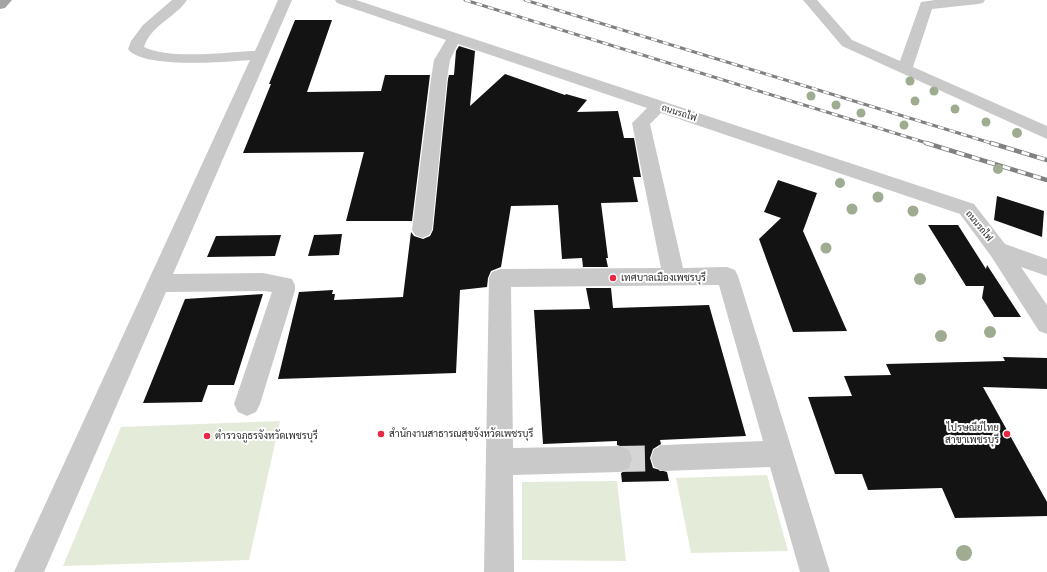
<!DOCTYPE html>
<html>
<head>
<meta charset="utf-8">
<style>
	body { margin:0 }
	canvas { display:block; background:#fff }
</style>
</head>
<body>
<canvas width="1047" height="572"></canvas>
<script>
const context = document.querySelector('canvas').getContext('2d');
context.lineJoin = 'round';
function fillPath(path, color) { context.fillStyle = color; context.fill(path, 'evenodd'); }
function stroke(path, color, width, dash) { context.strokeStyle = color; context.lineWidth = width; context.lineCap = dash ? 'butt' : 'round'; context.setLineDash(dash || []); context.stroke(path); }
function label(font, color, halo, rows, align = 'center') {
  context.font = font + ' "Public Sans",Sarabun,sans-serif'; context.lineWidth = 4; context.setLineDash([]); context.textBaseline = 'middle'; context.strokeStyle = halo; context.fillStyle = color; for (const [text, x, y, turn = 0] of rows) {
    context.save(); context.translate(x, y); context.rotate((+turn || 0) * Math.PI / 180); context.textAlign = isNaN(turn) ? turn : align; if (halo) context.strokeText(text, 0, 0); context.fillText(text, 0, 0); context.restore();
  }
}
fillPath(new Path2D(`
	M280,421L249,560L63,566L121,427Z
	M767,475L788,551L691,553L676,478Z
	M617,481L626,561L522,560V482Z`), '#e4ebd9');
fillPath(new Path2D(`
	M295,20H332L307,92L381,91L385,75H430L412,221H346L364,152L243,153L271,84H269Z
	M459,46L475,51L470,106L505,74L565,95L566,94L587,100L577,112L618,111L624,138H634L641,177H633L638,202L601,203L608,258H606L608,267H583L582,258L562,259L558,205L511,206L501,267L491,271L488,278L487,287L460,290L456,373L278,379L299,292L333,290L332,294H335L334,300L403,297L411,232L414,236L423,239L430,236L433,230L448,79L449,75H454L456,51Z
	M778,180L817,193L803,231L847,331L793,332L759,239L781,218L764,212Z
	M997,196L1044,211L1042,237L994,220Z
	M928,225H958L986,269L987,265L1021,317H994L982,298L984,286H966Z
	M342,234L339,255L308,256L314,235Z
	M281,235L275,256L207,257L216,236Z
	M586,288H611L613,308L709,305L746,436L660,440L661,444L653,449L650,458L653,468L667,472L669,481L622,482L621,473L630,468L633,459L630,449L617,445V441L543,444L534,310L590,309Z
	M263,294L234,385H208L202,402L143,403L185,299Z
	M1003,357L1047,358V389L983,387L1047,502V516L955,518L942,488L868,490L862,474H835L808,397L852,396L844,376L891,375L886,364L1005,361Z`), '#131313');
stroke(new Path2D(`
	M619,459L664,458`), '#d5d5d5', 26, [26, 14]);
fillPath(new Path2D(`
	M172,0H187C175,18 151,25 144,47C170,60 225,52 255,51L278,0H292L173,274L263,273L292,279L295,285V290L260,404L256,412L247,416L238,412L234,404L272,292L263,291L166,292L44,572H14L250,60C227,62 142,69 128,49L131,41L143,25Z
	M335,0H356L974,204L1005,244L1047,259V276L1021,267L1047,305V334L1039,331L991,256L960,214L661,113L650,124L683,268L727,267L735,270L738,276L830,572H800L770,467L664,471L654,467L651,458L654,449L664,445L763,441L719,285L511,287L513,448L619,446L629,450L632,459L629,468L619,472L513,475L514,572H484L489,278L492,272L500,269L661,268L632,123L647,108L458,44L450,60L447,79L432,230L429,235L422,238L415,235L412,230L431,79L434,60L446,40L337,3Z
	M803,0H817L852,40L900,61L921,2L935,0H985L983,3L978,4L932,9L913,67L1047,126V139L842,46Z`), '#c9c9c9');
fillPath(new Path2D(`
	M0,0H12L5,8L0,9Z`), '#a4a4a4');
const railFar1 = new Path2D(`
	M465,0L930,144
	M525,0L994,144`);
const rail = new Path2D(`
	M926,143L1047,180
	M991,143L1047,160`);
stroke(railFar1, '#818181', 3);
stroke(rail, '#818181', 4.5);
stroke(railFar1, '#fff', 2, [6]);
stroke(rail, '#fff', 3, [8]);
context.fillStyle = '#a0ac92';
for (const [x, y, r] of [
	[910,81,4.5],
	[934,91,4.5],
	[811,96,4.5],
	[915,101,4.5],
	[836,105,4.5],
	[955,109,4.5],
	[861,113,4.5],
	[986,122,4.5],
	[904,125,4.5],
	[1017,133,5],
	[998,169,5],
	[840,183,5],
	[878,197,5.5],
	[852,209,5.5],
	[913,211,5.5],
	[826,248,5.5],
	[920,279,6],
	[990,332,6],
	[941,336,6],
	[964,553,8]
]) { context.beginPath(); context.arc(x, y, r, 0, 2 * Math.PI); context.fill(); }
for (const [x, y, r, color] of [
	[613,278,4,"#e92847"],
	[381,434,4,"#e92847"],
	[1007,434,4,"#e92847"],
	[207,436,4,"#e92847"]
]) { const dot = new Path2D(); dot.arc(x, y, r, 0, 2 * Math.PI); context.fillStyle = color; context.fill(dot); stroke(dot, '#fff', 1.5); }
label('9px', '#2c2c2c', '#fff', [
	["ถนนรถไฟ",679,113,18],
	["ถนนรถไฟ",979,226,51]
]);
label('10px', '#2c2c2c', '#fff', [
	["เทศบาลเมืองเพชรบุรี",621,278],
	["ไปรษณีย์ไทย",999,428,"right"],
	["สาขาเพชรบุรี",999,440,"right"],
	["สำนักงานสาธารณสุขจังหวัดเพชรบุรี",389,434],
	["ตำรวจภูธรจังหวัดเพชรบุรี",215,436]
], 'left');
</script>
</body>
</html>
